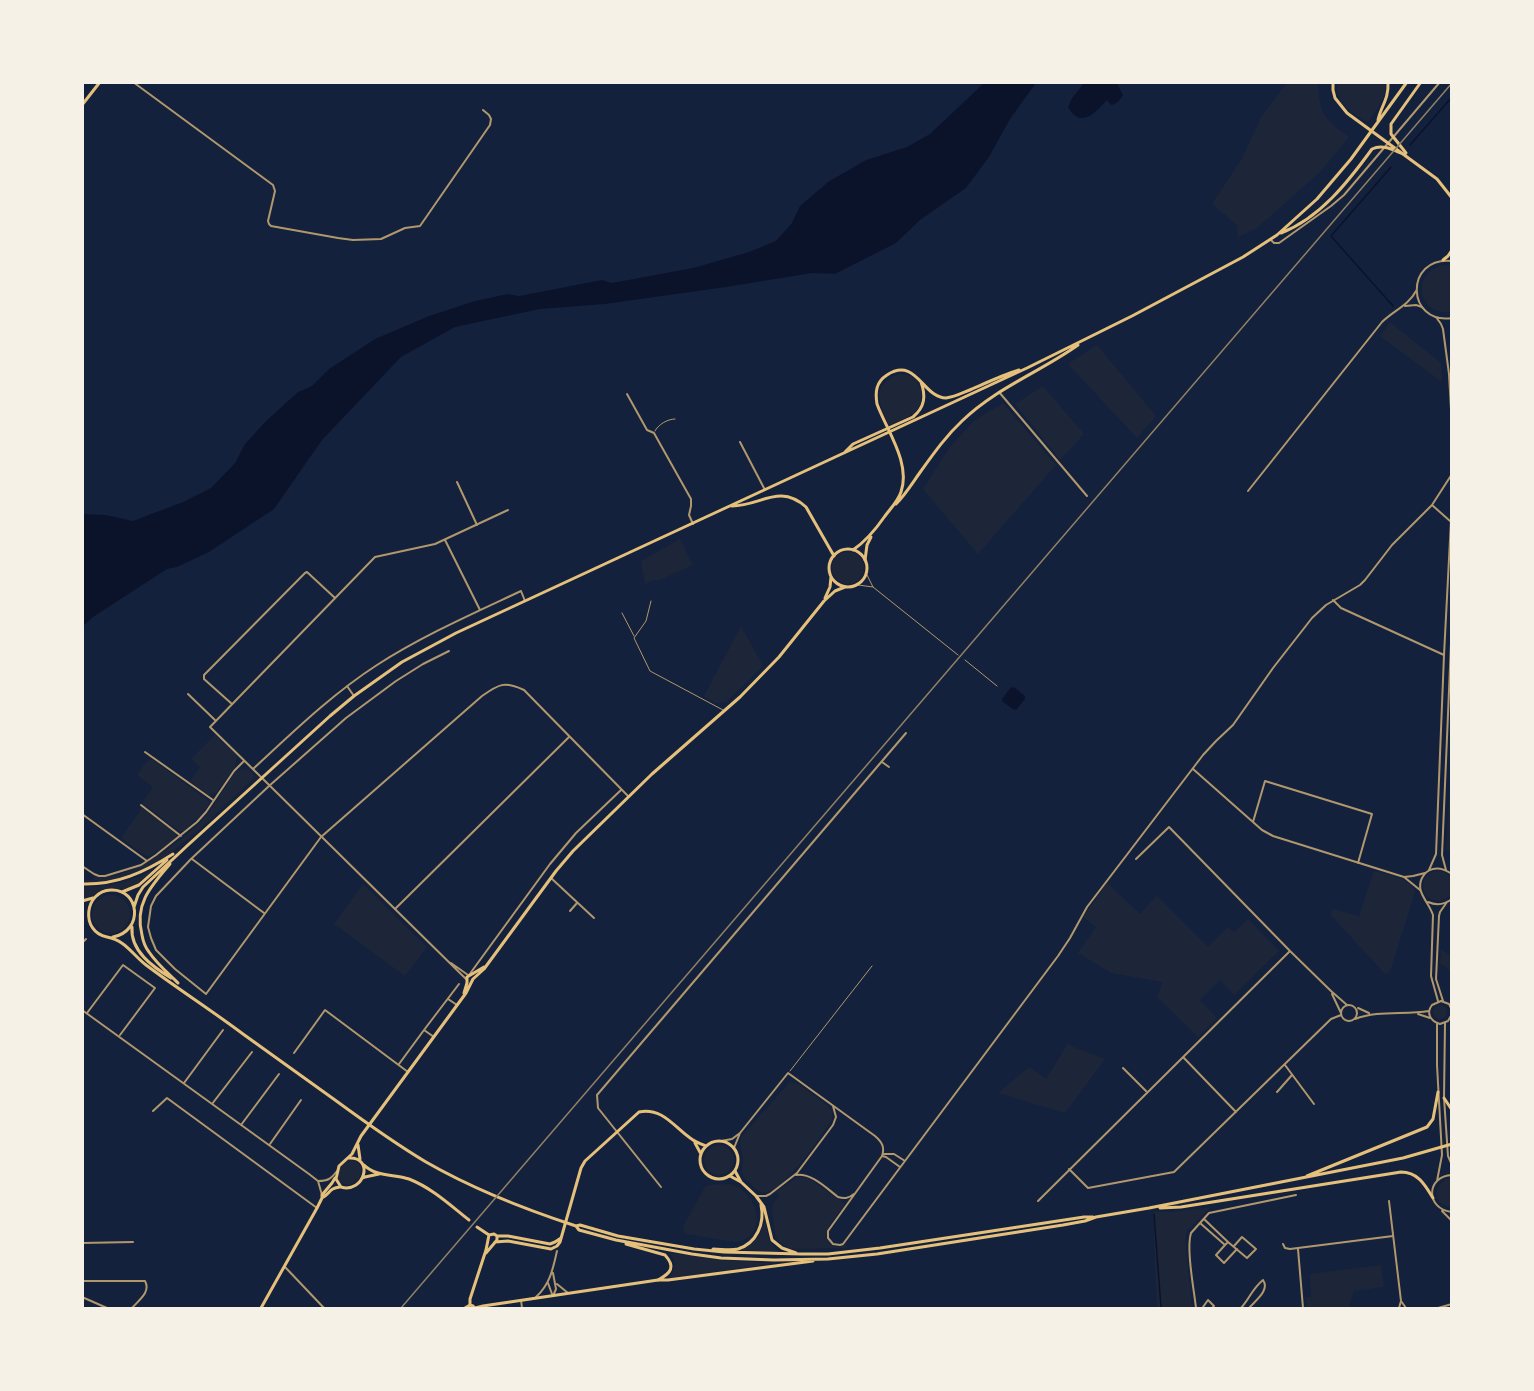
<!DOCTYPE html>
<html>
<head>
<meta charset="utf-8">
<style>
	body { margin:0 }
	#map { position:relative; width:1534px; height:1391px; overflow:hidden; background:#14213d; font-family:"Noto Serif",serif }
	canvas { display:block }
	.frame { position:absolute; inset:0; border:84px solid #f6f1e7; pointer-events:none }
</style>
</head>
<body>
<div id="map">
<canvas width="1534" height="1391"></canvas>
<div class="frame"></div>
</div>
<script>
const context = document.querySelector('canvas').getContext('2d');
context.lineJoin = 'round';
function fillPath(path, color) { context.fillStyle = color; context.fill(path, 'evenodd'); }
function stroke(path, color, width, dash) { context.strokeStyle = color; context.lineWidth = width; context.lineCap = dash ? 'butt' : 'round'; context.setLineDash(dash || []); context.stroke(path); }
fillPath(new Path2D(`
	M1337,82L1385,83C1387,99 1377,109 1368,122C1352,112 1334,104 1337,82Z
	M1287,83H1318C1320,115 1323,118 1349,137L1320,172L1257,228L1238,237L1237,225L1212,204L1243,157L1261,117Z
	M1443,265H1452L1451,312C1418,316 1410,273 1443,265Z
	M1390,322L1441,363L1442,382L1380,336Z
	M1097,345L1156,416L1137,438L1068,364Z
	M899,374C902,374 905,374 908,375C923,381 926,401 915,412C909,418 897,421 889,425C879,402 870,386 899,374Z
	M1043,386L1084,434L1060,460L1015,404Z
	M1003,403L1056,465L978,554L923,489L950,447L974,421Z
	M680,539L693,565L657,581L655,579L645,584L641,561Z
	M832 568a16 16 0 1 1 32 0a16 16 0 1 1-32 0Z
	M741,626L763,666L726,702L715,703L704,696Z
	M215,735L237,756L235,767L216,793L208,795L190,781L200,767L191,759Z
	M149,760H153L209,801V803L201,815L184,831H179L142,803L153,787L137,775L146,762Z
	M1451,768V852L1446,850Z
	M241,769L249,770L253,774L254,778L199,830L163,859L138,874L109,881L83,883L82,880H93L94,876C123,886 190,837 207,814C217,801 226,786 235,772Z
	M142,808L175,833L177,836L164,847L149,856L144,855L121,838Z
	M150,871H152C144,879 136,889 124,889C117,889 111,887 104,889C96,892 91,897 83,899L82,887C107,887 129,883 150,871Z
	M1374,871C1388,875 1409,877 1415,892L1390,972L1385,974L1330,914L1333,909L1359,916Z
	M1423 886a15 15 0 1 1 30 0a15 15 0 1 1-30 0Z
	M1107,883L1140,914L1157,896L1208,947L1228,927L1234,932L1248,919L1279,951L1234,995L1220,980L1200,1000L1217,1018L1198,1037L1157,997L1163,982L1111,973L1078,953L1096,927L1083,917Z
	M363,884L427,947L405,976L334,924Z
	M92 914a19 19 0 1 1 38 0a19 19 0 1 1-38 0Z
	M1441,949L1451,956V971L1440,963Z
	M1433 1012a7 7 0 1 1 14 0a7 7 0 1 1-14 0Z
	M1066,1042L1071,1046L1105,1059L1065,1113L998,1093L1029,1067L1046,1079L1067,1045Z
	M792,1082L800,1085L829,1107L832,1111V1120C820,1137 786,1189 766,1192C761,1193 757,1190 754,1187C750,1183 743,1178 742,1173C741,1168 743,1164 743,1159C742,1150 738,1145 742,1136L789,1083Z
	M704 1160a15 15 0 1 1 30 0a15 15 0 1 1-30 0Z
	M349,1160C373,1161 357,1196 339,1181C336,1173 341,1164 349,1160Z
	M800,1177L808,1178L845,1204C839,1213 816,1237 832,1245C837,1248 841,1247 846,1244L847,1248L795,1249C774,1245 775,1235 773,1217C771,1207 771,1204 780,1196L776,1192L796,1178Z
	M1446,1179H1451V1207C1434,1205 1431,1188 1446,1179Z
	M730,1184C757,1191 771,1236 736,1242L685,1234L683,1227L705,1187L709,1185Z
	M1211,1207L1187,1231L1185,1237L1192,1308H1157L1153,1212H1173Z
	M765,1220H766C767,1236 768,1241 779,1252L742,1250C754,1243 762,1235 765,1220Z
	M670,1253L721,1260L769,1263V1264L669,1278C677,1268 675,1262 670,1253Z
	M1381,1265L1384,1287L1354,1291L1349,1306L1353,1308H1307L1306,1297H1311L1310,1274Z`), '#1d2539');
fillPath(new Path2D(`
	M985,82L1036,83L1010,119L989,157L966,188L920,220L896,243L835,274L812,273L726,287L605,304L540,309L455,327L401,357L322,440L274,509L209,552L177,567L167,569L93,617L83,626V514L106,515L133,521L183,502L211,488L235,463L245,444L265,422L298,392L312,386L329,369L375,339L429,316L475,301L508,294L519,296L602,280L612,283L693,268L749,252L776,241L792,223L800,206L828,182L866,160L907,147L930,134Z
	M1085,82L1117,83L1123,95C1120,100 1117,104 1111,105L1107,100C1096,112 1081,130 1068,107L1072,98Z
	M1011,687L1012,688L1014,687L1025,696V699L1016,710L1015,709L1014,710L1002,701L1003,700L1002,699Z`), '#0b132b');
stroke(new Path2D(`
	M1410,145L1452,97
	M1391,167L1331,236L1393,306
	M1154,1214L1161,1308`), '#0b132b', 1.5);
stroke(new Path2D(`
	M655,431C658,425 667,419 675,419
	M866,573L873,587L958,655
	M858,585L873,587
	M651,601L646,621L634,638L650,671L723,710
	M622,613L634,636
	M965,660L997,686
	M790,1071L872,966`), '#b1986c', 1);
stroke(new Path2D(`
	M133,82L273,185L275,191L268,221L269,224L271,226L338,238L353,240L381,239L405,228L420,226L490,125L491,119L489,115L483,110
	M1270,239L1274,243H1279L1331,206L1344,195L1440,82
	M1405,306L1416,305L1422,307
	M999,392L1087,496
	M627,394L647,430L654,433L659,442L691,499V506L689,515L693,524
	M740,442L765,490
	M457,482L477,525
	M1248,491L1382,322C1393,311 1409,305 1416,291
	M1432,505L1450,521
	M445,540L480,610
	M1333,600L1341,608L1444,655
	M449,651L423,664L396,681L346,718L269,786L191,859L156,896L151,906L148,927L151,938L156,950L175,969L206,994L321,837L482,696C499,684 504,681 524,690L628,796
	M347,686L354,696
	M188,694L216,721
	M232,704L204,679V675L207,672L305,573L307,572L335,598
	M145,752L213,800
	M882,762L889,767
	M253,769C292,733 332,694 377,665C422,636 472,614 521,591L525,601
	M1193,769L1262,830L1273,836L1404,877L1420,890
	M262,778L210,727L375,557L435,544L508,510
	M141,805L181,836
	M82,814L147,861
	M1253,822L1265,781L1372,814L1358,863
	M192,859L264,913
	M1136,859L1169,827L1290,951L1331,991L1347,1005
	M82,866L94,874L99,876H105L141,865L156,855L197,822L206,812L234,771L244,761
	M1404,877L1413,876L1425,873
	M551,878L594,918
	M395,909L569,737
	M570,911L577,903
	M82,943L86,939
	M469,975L550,864L576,833L621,790
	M1332,994L1341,1013
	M448,999L457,1005
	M1341 1013a8 8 0 1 1 16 0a8 8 0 1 1-16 0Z
	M1358,1008L1369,1013
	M82,1010L309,1174L318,1181L322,1195
	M87,1013L123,965L155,988L120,1035
	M1418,1014L1430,1018
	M1355,1019C1378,1010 1404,1015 1429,1011
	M434,1037L424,1030L459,984
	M294,1053L325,1010L408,1072
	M1183,1057L1236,1112
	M399,1064L424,1030
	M1285,1065L1314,1104
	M1123,1068L1146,1091
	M184,1083L223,1030
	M1277,1092L1292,1075
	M212,1104L252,1052
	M153,1111L167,1098L317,1208
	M241,1125L279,1074
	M721,1141L732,1139L740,1133
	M270,1144L301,1100
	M734,1148L740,1133L788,1073L875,1136C882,1142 885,1147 882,1156L828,1231V1238L833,1244L840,1245L843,1244L1058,956L1070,938L1087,907L1203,755L1216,741L1233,725L1273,668L1312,618L1326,605L1360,585L1365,580L1392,545L1432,505L1452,474
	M883,1154H894L905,1161
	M882,1156L886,1157L900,1167
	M1069,1169L1088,1188L1174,1172L1331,1019L1341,1015
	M796,1175C812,1173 826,1188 838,1197C845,1199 849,1198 854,1194
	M318,1181C328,1181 331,1179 337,1171
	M661,1187L598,1108L597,1095L906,733
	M756,1196H766L770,1194L797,1173L833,1125L836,1117L833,1106
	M1038,1201L1290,951
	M1389,1201L1401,1301L1399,1308
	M1204,1219L1228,1242
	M1200,1223L1225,1245L1228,1242L1247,1258L1256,1249L1242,1237L1234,1246
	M82,1243L133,1242
	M1283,1244L1285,1248L1290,1249L1393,1236
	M1225,1245L1216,1255L1224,1263L1237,1249
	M1298,1249L1303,1308
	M285,1267L324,1308
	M553,1273L556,1289L553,1296
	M82,1281H145C151,1292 139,1300 132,1308
	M548,1283L552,1294
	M557,1284L568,1293
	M82,1297L107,1308
	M536,1297C550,1284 553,1269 557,1251
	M521,1300L522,1308
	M1401,1301L1406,1308
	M1196,1308C1194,1290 1186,1248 1191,1233L1209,1213L1296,1195
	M1204,1308L1203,1307L1208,1300L1214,1306L1212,1308
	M1241,1308C1250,1298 1252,1289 1263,1280C1270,1290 1256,1300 1249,1308`), '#b1986c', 2);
stroke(new Path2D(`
	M1452,261C1404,256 1406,325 1452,318
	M1436,317L1441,324L1443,329L1449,374L1452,427
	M1452,329V340
	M262,778L466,979
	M1429,870L1436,854L1444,655L1452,501
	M1446,870L1442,855L1452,620
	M1428,902C1437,906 1444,905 1452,899
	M451,963L468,975
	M1438,1001L1431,976L1433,915C1429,902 1415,892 1422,878C1424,874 1428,870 1433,869C1440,867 1446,870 1452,874
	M1443,1001L1436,979L1439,916L1440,912L1447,902
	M1452,1010L1449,1004L1441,1001L1432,1005C1426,1013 1430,1021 1440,1024L1448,1021L1452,1014
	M1445,1023L1444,1098L1448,1156L1452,1165
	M1452,1175C1426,1176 1425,1209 1452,1212
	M1437,1181L1442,1155L1437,1065V1023
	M1442,1211L1452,1221
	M1438,1308L1452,1304`), '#b1986c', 2);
stroke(new Path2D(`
	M829 568a19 19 0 1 1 38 0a19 19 0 1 1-38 0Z
	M825,598L830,587L831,577
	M464,993L467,983V977L484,967
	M700 1160a19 19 0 1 1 38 0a19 19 0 1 1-38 0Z
	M695,1143L701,1154
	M358,1145L360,1159
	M349,1158C375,1157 364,1194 341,1187L336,1179L339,1166L352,1154L361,1136L466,993L473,979L484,969L556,871L573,851L652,774L740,697L779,657L824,601L835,591L845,587
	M364,1165C376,1177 394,1174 409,1179C432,1188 450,1205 469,1220
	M362,1178L365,1177L379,1174
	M322,1198C330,1194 329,1188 340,1187
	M477,1227L489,1235
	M497,1236H508L550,1244L555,1242L561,1238
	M495,1242L508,1241L551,1249L557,1246L560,1242L581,1168L585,1161L639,1112C664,1107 675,1129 693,1140C697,1143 702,1144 706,1146
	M486,1253L497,1240V1236L494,1234L489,1235
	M470,1305L473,1306L475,1308L483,1306L658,1280
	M470,1305V1299L486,1250L489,1235
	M261,1308L317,1208L322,1198V1195L332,1183L335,1178
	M465,1308L470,1305`), '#e5c07b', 3);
stroke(new Path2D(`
	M1333,82V90L1335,98L1347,113L1437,179L1452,198
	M82,105L100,82
	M1378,120C1381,106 1389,99 1388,82
	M1406,153L1391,134V124L1421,82
	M1281,233C1320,218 1348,182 1372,149C1383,144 1393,150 1403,154
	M1443,260L1448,256L1452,250
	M845,452L853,444L913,417C925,407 926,396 921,382
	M896,504C906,494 913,482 921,471C934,453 946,436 962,421C996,388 1040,372 1078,345
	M732,506C761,506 779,483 806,507L834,556
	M853,550C866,541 876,529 885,516C891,508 898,501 901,492C911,463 887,431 877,404C875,392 876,382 887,375C916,356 923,398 946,398C955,397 964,392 972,389C988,382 1003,375 1019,370
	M865,560L867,545L871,537
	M170,864C151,886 134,904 142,935C143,941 145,947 149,952C157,964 168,973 178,983
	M82,884C117,885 145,872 173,854
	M122,892L139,885L167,860
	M82,901L93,898
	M134,907L138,895L143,887L188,845L330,716L354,696L402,662L456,633L1027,368L1132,316L1243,257L1277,235L1317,199L1351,159L1407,82
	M132,927C130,951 153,967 171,978
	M113,937C144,931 140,889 111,890C84,891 80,932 107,937C125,940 132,954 146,965C178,989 211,1010 243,1034C274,1056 304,1078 335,1100C365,1122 394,1143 426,1162C473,1189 524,1209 576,1226L579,1230L616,1240L692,1254L721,1258L774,1260L828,1259
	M1444,1098L1452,1110
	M735,1171L741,1182L756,1196L764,1207L772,1240L782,1248L796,1253
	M730,1176L741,1182
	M1307,1176L1427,1127L1433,1119L1438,1092
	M1160,1208L1181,1207L1401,1172C1418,1172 1425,1185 1433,1198
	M576,1226L580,1225L618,1236L694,1249L724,1252L801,1254H828L880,1248L1084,1217H1093
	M626,1244L665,1255C676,1267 671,1273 658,1280
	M713,1249C721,1249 730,1251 738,1249C757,1243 765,1223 761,1205
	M828,1259L877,1254L1063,1225L1085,1221L1096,1217L1149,1208L1403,1158L1452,1144
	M658,1280H668L813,1261`), '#e5c07b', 3);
stroke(new Path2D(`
	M401,1308L1452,83`), '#918062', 1.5);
</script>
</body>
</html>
